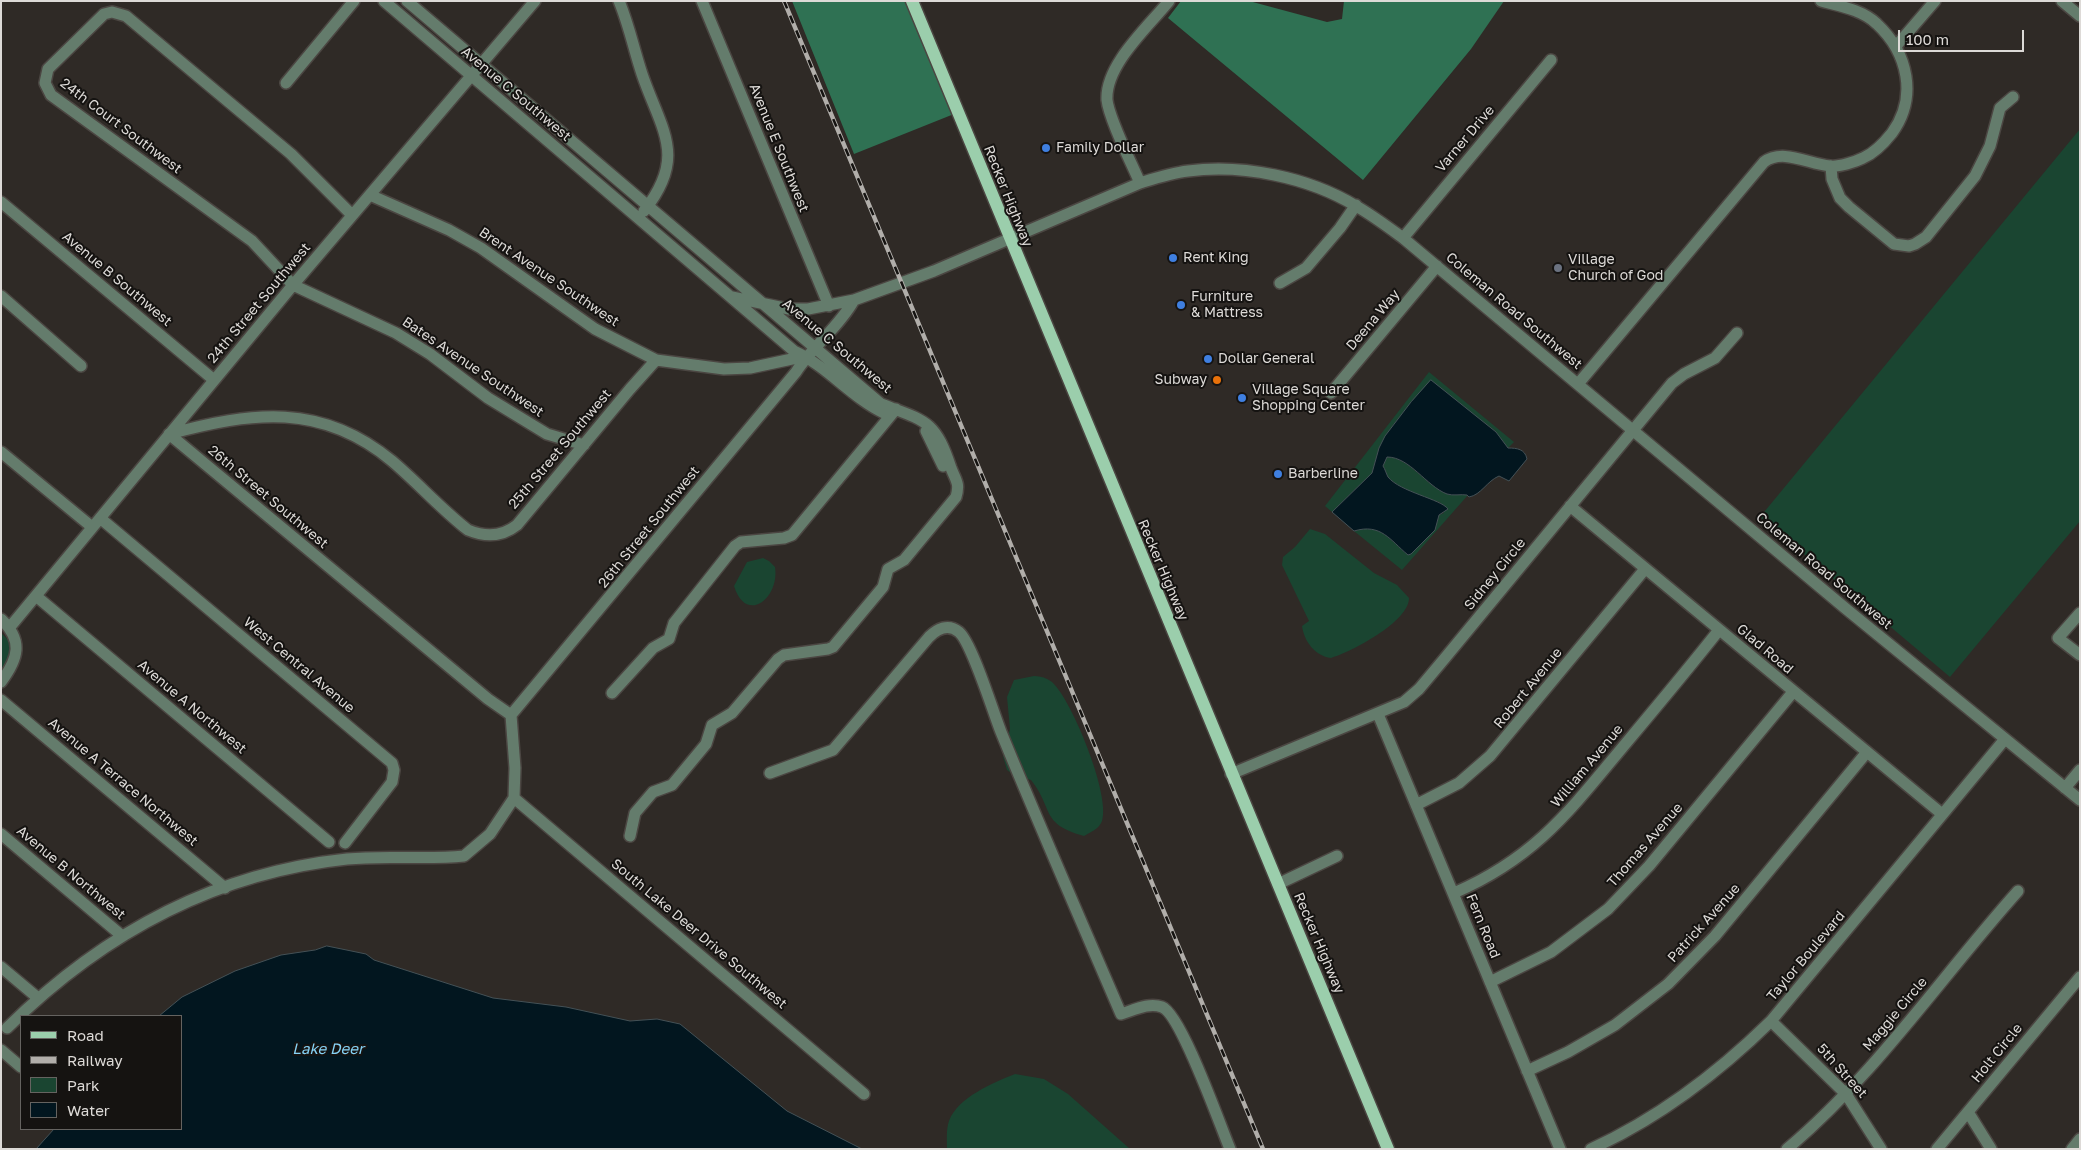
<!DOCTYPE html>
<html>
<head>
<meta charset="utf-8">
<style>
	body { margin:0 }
	#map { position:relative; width:2081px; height:1150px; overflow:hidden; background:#2f2a26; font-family:"Golos Text",sans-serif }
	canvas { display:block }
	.frame { position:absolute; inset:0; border:2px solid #dddad7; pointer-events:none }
	.legend { position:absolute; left:20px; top:1015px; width:162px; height:115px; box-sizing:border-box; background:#151311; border:1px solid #656360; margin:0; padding:6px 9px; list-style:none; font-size:15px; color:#dddad7 }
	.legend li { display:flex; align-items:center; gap:10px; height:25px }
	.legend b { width:25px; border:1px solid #656360 }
	.scale { position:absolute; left:1898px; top:30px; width:126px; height:22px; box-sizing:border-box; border:2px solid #dddad7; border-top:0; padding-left:6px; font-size:15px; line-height:18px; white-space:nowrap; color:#dddad7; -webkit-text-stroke:4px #151311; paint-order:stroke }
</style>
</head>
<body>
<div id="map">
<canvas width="2081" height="1150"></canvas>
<div class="frame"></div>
<ul class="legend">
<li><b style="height:6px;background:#9bceac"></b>Road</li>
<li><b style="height:6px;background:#b1aeaa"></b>Railway</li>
<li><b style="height:14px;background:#1a4531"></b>Park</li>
<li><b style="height:14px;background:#02161f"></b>Water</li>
</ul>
<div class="scale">100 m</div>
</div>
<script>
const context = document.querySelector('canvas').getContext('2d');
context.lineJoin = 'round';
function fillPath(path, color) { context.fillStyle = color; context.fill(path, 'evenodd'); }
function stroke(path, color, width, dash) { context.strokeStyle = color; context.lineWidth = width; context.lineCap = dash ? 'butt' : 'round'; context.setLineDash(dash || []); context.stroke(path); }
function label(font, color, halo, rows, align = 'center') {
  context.font = font + ' "Golos Text",sans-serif'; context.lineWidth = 4; context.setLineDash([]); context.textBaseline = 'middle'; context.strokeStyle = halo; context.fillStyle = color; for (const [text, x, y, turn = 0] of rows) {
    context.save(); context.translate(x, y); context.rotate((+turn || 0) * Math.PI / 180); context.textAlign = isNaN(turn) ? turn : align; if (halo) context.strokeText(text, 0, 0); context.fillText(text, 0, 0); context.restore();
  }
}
fillPath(new Path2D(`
	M2080,129V521L1950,677L1760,517Z
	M1429,372L1514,442L1508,448L1496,432L1431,381L1393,425L1379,448L1372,473L1332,512L1325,506Z
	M1387,457C1411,458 1426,487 1448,494C1453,496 1462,494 1468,495L1402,570L1354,531C1387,521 1391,547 1411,554L1435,530L1439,515L1444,513L1440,502C1426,500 1397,488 1388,477C1386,474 1385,469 1383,466Z
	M1310,529L1325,534L1374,573L1397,585L1409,598C1409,622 1351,652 1331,658C1315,656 1304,641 1302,626L1309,621L1282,565L1283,557L1295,547Z
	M763,558L769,561L775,567C780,598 746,625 734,586L747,562Z
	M1,633C17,646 11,658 1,674Z
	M1034,676C1041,676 1047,678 1052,682C1072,700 1111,796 1102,821C1099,829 1091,832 1084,836C1040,824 1054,809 1031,780L1014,775L1007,770L1003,756L1010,729L1007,697L1014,680Z
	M1015,1074L1044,1079L1068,1094L1130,1149H947C947,1141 946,1129 949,1121C958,1097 993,1083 1015,1074Z`), '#1a4531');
fillPath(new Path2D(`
	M792,1L907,2L954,114L854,154Z
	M1181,1H1249L1327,22L1342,19L1344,1H1504L1471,49L1363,180L1168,18Z`), '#2f7153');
const water = new Path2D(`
	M1431,380L1496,432L1508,448C1517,448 1525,449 1527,459L1509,481L1499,476C1487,481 1481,495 1469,497L1467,495C1461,494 1453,496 1447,494C1426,486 1410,457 1387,457L1383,466C1385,469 1386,473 1388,477C1400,492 1441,499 1448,509L1439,515L1435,530L1411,554L1408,555C1390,540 1381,523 1354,531L1332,512L1372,473L1379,448L1385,436L1411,402Z
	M327,946L366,954L374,960L493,998L566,1007L630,1021L657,1019L680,1024L787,1111L862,1149H36L54,1129H181V1016H159L182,997L235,971L281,955L315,950Z`);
fillPath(water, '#02161f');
stroke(water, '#445156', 1);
const minor = new Path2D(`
	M384,1L794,351C827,366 851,397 884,413
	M407,1L881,404C926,421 935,420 951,468C956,481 960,483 956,497L904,560L888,569L883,587L833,647L828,649L784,655L778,659L732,713L712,725L706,744L672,785L653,792L635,813L630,836
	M619,1C629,25 634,50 642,74C661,130 688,156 644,211
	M702,1L829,306
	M2062,1L2080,16
	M1897,45L1935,1
	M286,83L354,1
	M1831,166L1832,179L1840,198L1849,207L1894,244L1909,246L1915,244L1926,237L1975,176L1990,146L2000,108L2013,97
	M1140,183C1132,164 1109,119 1107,100C1105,65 1148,27 1169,1
	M370,195L449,230L481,248L595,329L656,360L724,369L750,368L806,356
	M1,202L214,380
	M352,215L291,154L126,16L112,12L104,14L52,65L48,69L45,83L51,95L252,241L293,285L396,333L430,354L488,398L547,434L584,445
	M1403,238L1551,60
	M1280,283L1306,268L1340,228L1356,205
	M1,296L81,366
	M732,297L789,309H808L854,300L934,271L1140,183C1156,178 1171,173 1188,171C1243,164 1308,177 1356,206C1372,215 1388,227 1403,238L1845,608L2080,800
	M1578,384L1764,162C1783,148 1808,164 1830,166C1839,167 1855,162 1863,158C1875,153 1884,143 1892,133C1918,97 1908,53 1877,24C1863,10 1840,6 1821,1
	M1331,393L1437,266
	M926,431L943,466
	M169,434C252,412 321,402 392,461C418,483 441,509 468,530C485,537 502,537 517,525L630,389L656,360
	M169,434L488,699L511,715
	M1,452L92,527
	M1570,506L1942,814
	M100,518L392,763L394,770L392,782L345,843
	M36,596L329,842
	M2080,613L2058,638L2080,655
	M1,619C24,641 18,659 1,682
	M10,627L293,285L535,1
	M612,693L653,648L669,639L674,623L735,546L741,542L784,538L792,535L896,409
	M1,700L225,888
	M1378,714L1560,1149
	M770,773L833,750L929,637C937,629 948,623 959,632C972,643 993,712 1001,732C1040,827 1081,921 1121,1014C1134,1010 1149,1002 1162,1007C1181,1014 1220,1125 1230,1149
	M1231,774L1404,702L1419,689L1445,658L1672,383L1684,374L1715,358L1737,333
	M2065,788L2080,770
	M514,798L515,768L511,715L796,372C813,346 839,327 854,300
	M514,798L864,1094
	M1416,805L1459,783L1490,756L1645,569
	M1,834L121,935
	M1278,884L1337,856
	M1454,893C1537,857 1571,809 1627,742C1658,705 1689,668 1719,630
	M1,967L38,998
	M1490,982L1551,952L1608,909L1649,866L1793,692
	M1771,1021L1846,1094L1881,1149
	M7,1028C101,935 214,873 347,859C386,855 425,860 464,856L490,834L514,798
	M1,1050L21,1067
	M1527,1071L1568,1052L1615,1025L1668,984L1715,936L1867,752
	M1968,1112L1991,1149
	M1591,1149C1659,1118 1718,1073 1771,1021L2005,739
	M1787,1149C1876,1074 1941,977 2018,891
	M1937,1149L2080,977
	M2072,1149L2080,1139`);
const major = new Path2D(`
	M912,1L1388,1149`);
stroke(minor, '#4b4642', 14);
stroke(major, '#4b4642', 15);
stroke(minor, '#647c6c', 11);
stroke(major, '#9bceac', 12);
const rail = new Path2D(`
	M784,1L1263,1149`);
stroke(rail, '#b1aeaa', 4.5);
stroke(rail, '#151311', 2.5, [8]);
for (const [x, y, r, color] of [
	[1046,148,5,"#3f7fe0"],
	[1173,258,5,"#3f7fe0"],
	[1558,268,5,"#6b7280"],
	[1181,305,5,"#3f7fe0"],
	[1208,359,5,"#3f7fe0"],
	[1217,380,5,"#e8710a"],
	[1242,398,5,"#3f7fe0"],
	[1278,474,5,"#3f7fe0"]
]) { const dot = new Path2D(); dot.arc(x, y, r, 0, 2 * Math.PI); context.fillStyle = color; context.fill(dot); stroke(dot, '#151311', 2); }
label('14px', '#dddad7', '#151311', [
	["Avenue C Southwest",516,94,40],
	["24th Court Southwest",121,126,37],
	["Varner Drive",1465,139,-50],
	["Avenue E Southwest",779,148,68],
	["Recker Highway",1008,196,68],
	["Brent Avenue Southwest",549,277,34],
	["Avenue B Southwest",117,279,40],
	["24th Street Southwest",259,303,-50],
	["Coleman Road Southwest",1514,311,40],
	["Deena Way",1373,320,-50],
	["Avenue C Southwest",837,346,40],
	["Bates Avenue Southwest",473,367,34],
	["25th Street Southwest",560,449,-50],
	["26th Street Southwest",268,497,40],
	["26th Street Southwest",649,527,-51],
	["Recker Highway",1163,570,67],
	["Coleman Road Southwest",1824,571,40],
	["Sidney Circle",1495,574,-51],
	["Glad Road",1765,649,40],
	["West Central Avenue",299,665,40],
	["Robert Avenue",1528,688,-51],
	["Avenue A Northwest",192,707,40],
	["William Avenue",1587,766,-50],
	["Avenue A Terrace Northwest",123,782,40],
	["Thomas Avenue",1645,845,-49],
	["Avenue B Northwest",71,873,40],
	["Patrick Avenue",1704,923,-48],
	["Fern Road",1483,926,68],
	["South Lake Deer Drive Southwest",699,934,40],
	["Recker Highway",1319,943,67],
	["Taylor Boulevard",1806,956,-50],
	["Maggie Circle",1895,1014,-50],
	["Holt Circle",1997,1053,-51],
	["5th Street",1842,1071,48]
]);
label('14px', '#dddad7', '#151311', [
	["Family Dollar",1056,148],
	["Rent King",1183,258],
	["Village",1568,260],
	["Church of God",1568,276],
	["Furniture",1191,297],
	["& Mattress",1191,313],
	["Dollar General",1218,359],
	["Subway",1207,380,"right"],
	["Village Square",1252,390],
	["Shopping Center",1252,406],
	["Barberline",1288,474]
], 'left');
label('italic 15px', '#86d2f5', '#151311', [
	["Lake Deer",328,1049]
]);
</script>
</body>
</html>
